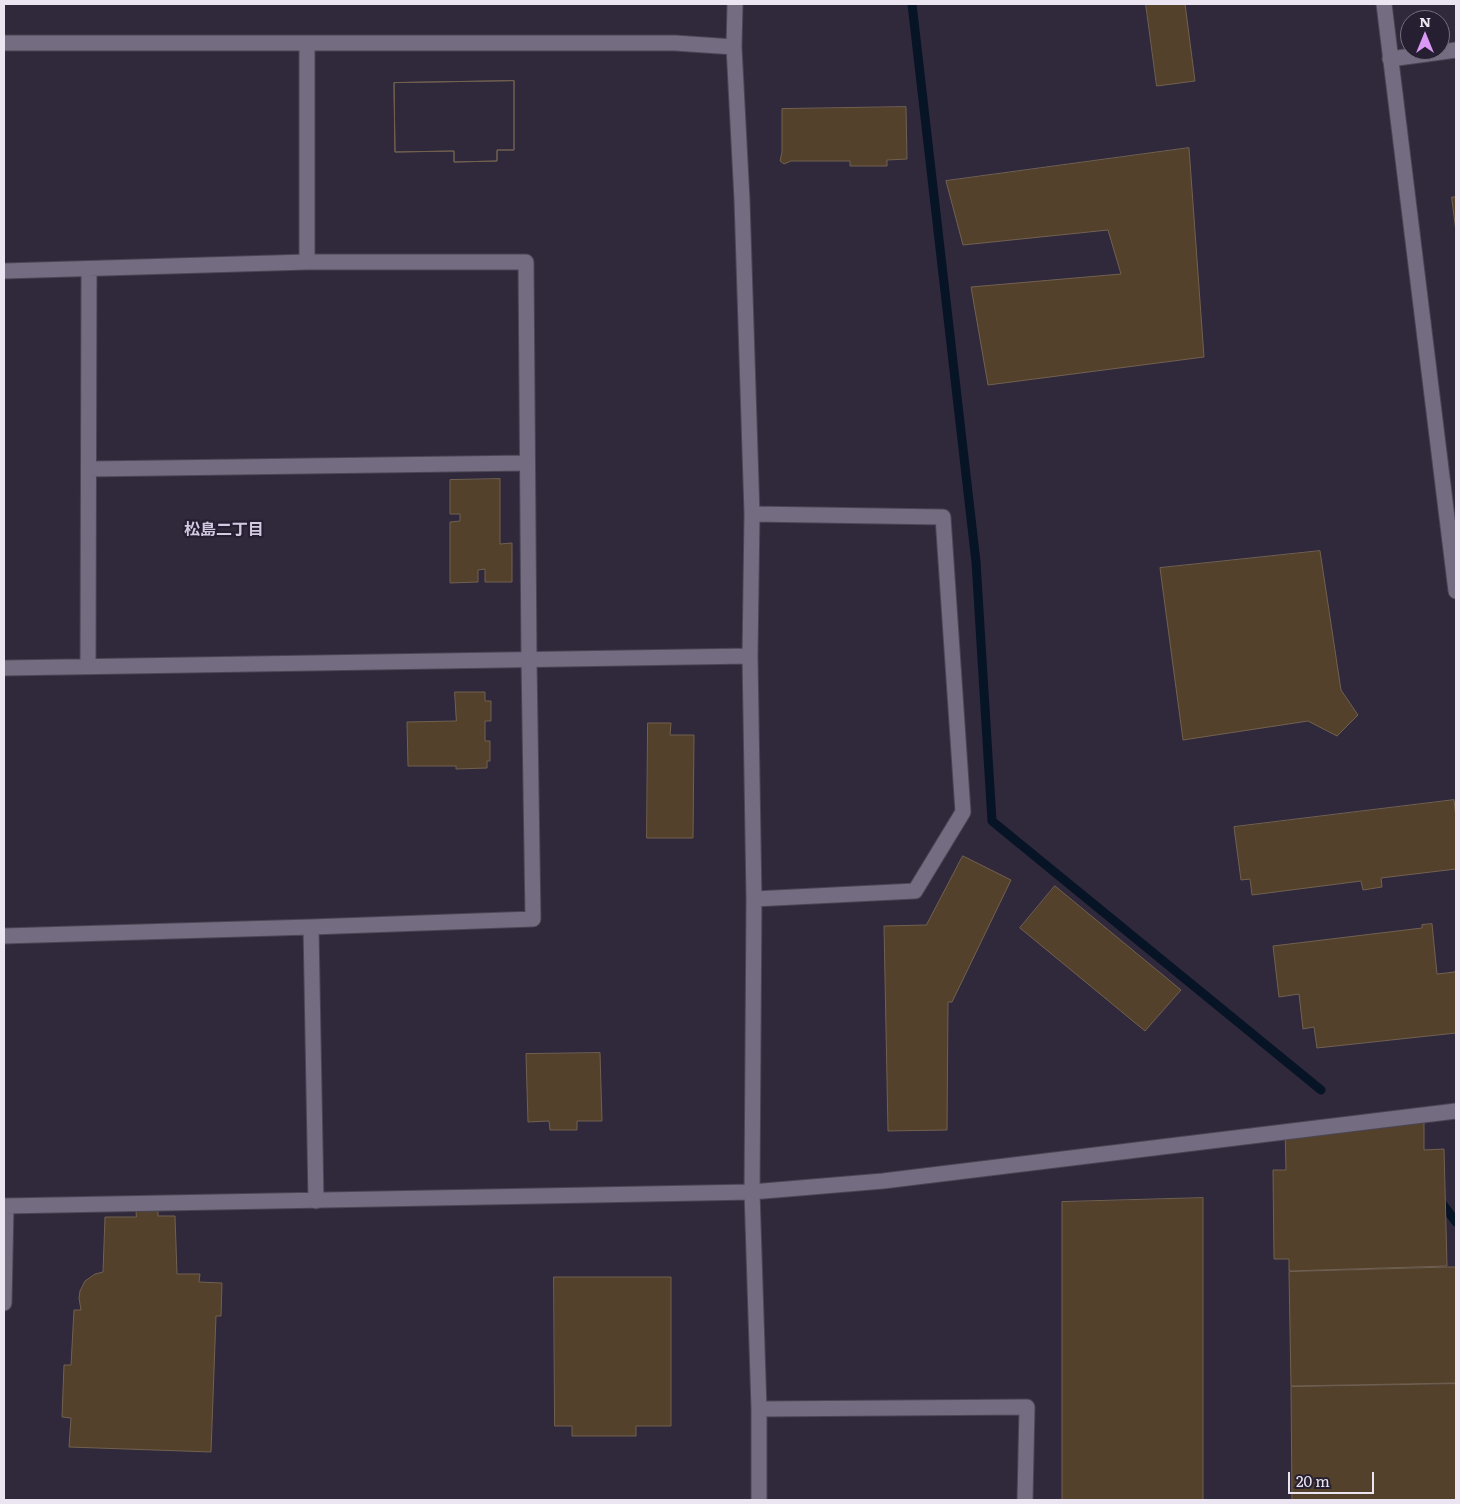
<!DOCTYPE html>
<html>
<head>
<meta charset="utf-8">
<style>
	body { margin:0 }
	#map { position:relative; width:1460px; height:1504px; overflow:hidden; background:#30293b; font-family:Literata,serif }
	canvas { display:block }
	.frame { position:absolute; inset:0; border:5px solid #eae5f1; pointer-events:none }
	.north { position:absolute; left:1400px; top:10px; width:50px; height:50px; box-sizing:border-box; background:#261f31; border:1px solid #746e7e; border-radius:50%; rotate:0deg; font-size:14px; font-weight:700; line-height:20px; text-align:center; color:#eae5f1 }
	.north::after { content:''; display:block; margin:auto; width:18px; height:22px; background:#db99f5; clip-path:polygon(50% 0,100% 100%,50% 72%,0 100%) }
	.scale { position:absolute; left:1288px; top:1472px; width:86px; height:22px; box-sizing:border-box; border:2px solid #eae5f1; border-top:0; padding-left:6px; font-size:15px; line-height:18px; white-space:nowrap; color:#eae5f1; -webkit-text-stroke:4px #261f31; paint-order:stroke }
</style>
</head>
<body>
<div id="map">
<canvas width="1460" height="1504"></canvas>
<div class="frame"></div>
<div class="north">N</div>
<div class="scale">20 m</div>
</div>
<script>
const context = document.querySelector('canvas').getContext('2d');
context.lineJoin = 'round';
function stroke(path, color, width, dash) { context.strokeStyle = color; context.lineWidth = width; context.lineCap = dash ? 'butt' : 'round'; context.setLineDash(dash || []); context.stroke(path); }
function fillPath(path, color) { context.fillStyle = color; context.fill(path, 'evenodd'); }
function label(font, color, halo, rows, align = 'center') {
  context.font = font + ' Literata,"Noto Sans JP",serif'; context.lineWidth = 4.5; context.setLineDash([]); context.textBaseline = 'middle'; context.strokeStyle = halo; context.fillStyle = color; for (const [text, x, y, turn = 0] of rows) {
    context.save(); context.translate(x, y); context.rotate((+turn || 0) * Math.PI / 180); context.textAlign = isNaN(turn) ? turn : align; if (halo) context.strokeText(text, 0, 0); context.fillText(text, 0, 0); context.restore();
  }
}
stroke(new Path2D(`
	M912,4L976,562L992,821L1321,1090
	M1438,1198L1456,1222`), '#061426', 9);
const building = new Path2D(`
	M1146,4H1185L1195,81L1157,86Z
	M514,81V150H497V161L454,162V151L395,152L394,83Z
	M514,81V150H497V161L454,162V151L395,152L394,83Z
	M906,107L907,159L887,160V166H850V161H791L784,164L780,161L782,152V109Z
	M1189,148L1204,357L988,385L971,287L1121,274L1108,230L963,245L946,181Z
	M1452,197H1456V231Z
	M500,479V544L512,543V582H485V569L478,570V582L450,583V522L460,521V514H450V480Z
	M1320,551L1341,690L1358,715L1337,736L1308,721L1183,740L1160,568Z
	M455,692H485V701H491V721H485V741H490V761H487V768L456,769V766H408L407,722L456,721Z
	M648,723H671L670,735H694L693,838H647Z
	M1454,800L1456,818V869L1381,878L1382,887L1363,890L1361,881L1252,895L1250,879L1241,880L1234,827Z
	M963,856L1011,880L952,1002H948L947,1130L888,1131L884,926L926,925Z
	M1055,886L1181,990L1145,1031L1020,928Z
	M1432,924L1437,974L1455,972L1456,969V1033L1317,1048L1314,1027L1303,1029L1299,994L1279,997L1273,946L1422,928V925Z
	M600,1053L602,1121H577V1130H550L549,1121L528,1122L526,1054Z
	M1424,1123V1150L1444,1149L1447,1266L1289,1271V1259H1274L1273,1170H1286L1285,1127Z
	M1203,1198V1500H1062V1202Z
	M136,1205H158V1216H175L177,1274H200L199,1282L222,1283L221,1316H216L211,1452L69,1447L71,1418L62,1417L64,1365H71L74,1310H81L79,1298L80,1291L85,1281L95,1274L103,1272L105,1217H136Z
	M1447,1267H1456V1383L1291,1386L1289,1272Z
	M554,1277H671V1426H636V1436H572V1426H555Z
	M1456,1384V1500H1292L1291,1387Z`);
fillPath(building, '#54412c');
stroke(building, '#716150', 1);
const minor = new Path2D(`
	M1384,4L1456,591
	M4,43H675L734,47L742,200L752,514L750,656L754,899L752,1192L759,1409L1027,1407L1025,1500
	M734,47L735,4
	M1390,59L1456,50
	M4,271L307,262
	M89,469L527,463
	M752,514L943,517L963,812L915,891L754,899
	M88,666L89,269
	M4,668L750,656
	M311,927L316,1201
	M4,936L311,927L533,919L529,660L526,262H307V43
	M4,1206L752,1192L883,1181L1456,1111
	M4,1303L6,1206
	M759,1409V1500`);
stroke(minor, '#4a4554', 17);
stroke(minor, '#746c81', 15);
label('bold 16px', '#d2cae1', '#261f31', [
	["松島二丁目",224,530]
]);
</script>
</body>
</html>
